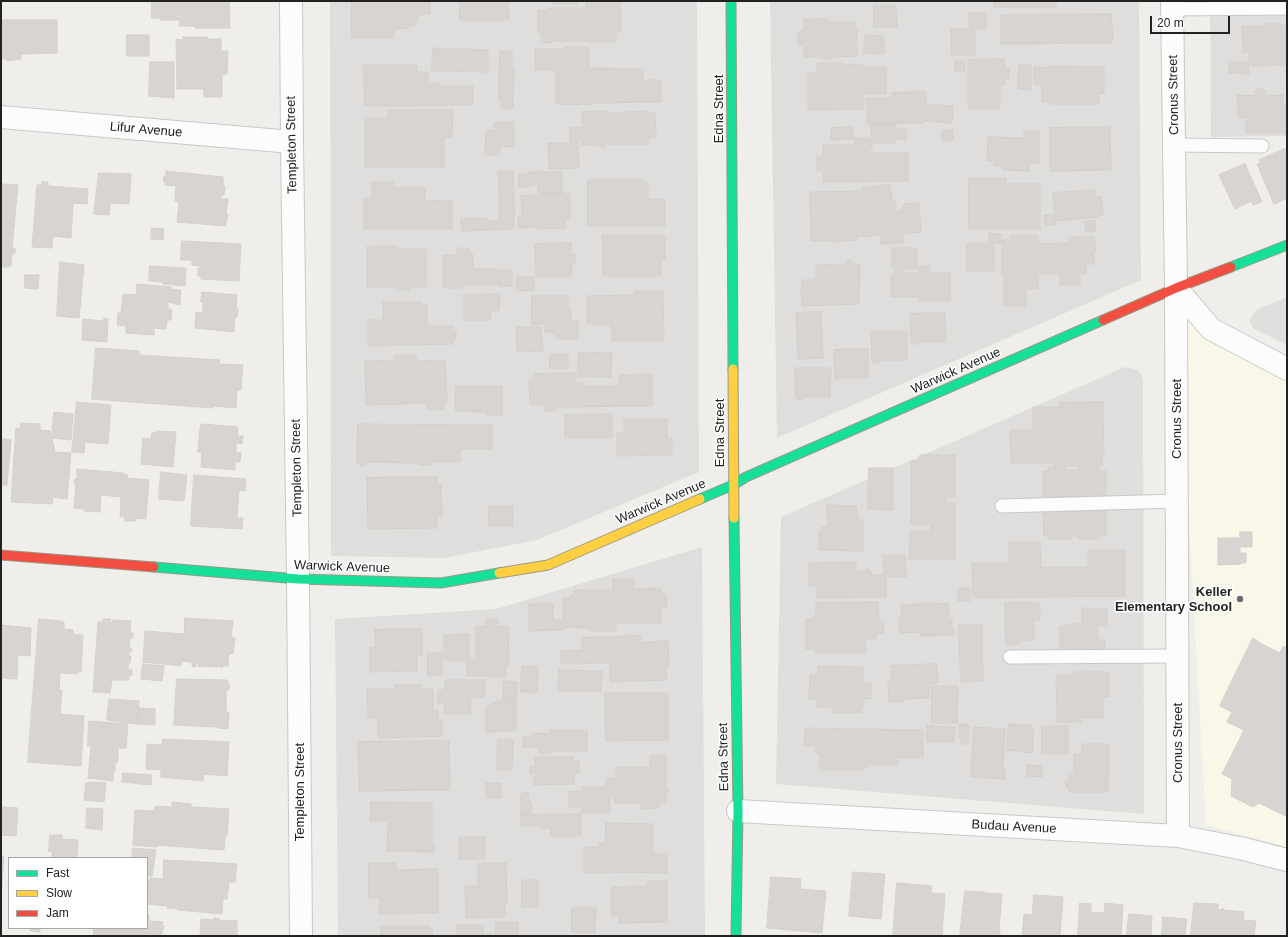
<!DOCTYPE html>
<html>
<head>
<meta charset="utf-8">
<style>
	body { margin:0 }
	#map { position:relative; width:1288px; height:937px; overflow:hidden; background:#f0eeeb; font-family:Helvetica,sans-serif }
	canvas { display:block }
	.frame { position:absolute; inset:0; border:2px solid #222; pointer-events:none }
	.legend { position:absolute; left:8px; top:857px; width:140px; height:72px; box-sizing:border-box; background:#fff; border:1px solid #a7a7a7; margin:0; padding:5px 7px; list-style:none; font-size:12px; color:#222 }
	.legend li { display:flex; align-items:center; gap:8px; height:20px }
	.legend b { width:20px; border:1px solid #a7a7a7 }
	.scale { position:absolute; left:1150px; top:16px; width:80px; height:18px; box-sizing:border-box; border:2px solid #222; border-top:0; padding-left:5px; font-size:12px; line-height:14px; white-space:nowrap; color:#222; -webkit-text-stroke:3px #fff; paint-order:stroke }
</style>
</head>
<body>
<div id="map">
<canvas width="1288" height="937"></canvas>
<div class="frame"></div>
<ul class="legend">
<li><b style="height:5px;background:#16e098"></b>Fast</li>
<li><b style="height:5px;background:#ffcf43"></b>Slow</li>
<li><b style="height:5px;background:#f24e42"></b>Jam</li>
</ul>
<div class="scale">20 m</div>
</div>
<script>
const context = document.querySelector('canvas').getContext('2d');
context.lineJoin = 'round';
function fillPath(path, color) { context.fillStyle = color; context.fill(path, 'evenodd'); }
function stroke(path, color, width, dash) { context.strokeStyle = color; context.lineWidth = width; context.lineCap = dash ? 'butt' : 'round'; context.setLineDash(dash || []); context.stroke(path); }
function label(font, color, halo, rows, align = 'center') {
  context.font = font + ' Helvetica,sans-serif'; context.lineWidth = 3; context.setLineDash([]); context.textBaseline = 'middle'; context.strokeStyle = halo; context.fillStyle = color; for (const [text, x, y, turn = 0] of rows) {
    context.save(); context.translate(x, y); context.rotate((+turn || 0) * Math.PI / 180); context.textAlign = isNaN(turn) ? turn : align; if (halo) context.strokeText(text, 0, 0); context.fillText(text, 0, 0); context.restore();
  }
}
fillPath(new Path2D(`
	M330,1H697L699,472L537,540L444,558L331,556Z
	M770,1H1139L1141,280L777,438Z
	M1210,1H1287V136L1211,137Z
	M1287,297V345L1253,328L1249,320L1258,309Z
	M1125,367L1138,370L1143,379L1144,814L776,784L781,517Z
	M702,547L705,936H338L335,619L496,609Z`), '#dfdedc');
fillPath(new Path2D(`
	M1176,288L1211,329L1287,374V847L1206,825Z`), '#f8f7e8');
const building = new Path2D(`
	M152,1H229L230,28H195L196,26H179L180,20H160V18H152Z
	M352,1H430V14L418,15V22H415V26L409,25V28L394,29V38H352Z
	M460,1H509V20H460Z
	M553,1H578V4H553Z
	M586,1H621V32H616V42H590V41H551V43L541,42V32L538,33V10H548V8H586Z
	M994,1H1056V7H994Z
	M1249,1H1287V3L1249,4Z
	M874,5H896L897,27H874Z
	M969,13H986V28H970Z
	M1111,14L1113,40H1111V43L1001,44V15Z
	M827,19L828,22H855V27H857V56L835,57L831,59H823L820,57H804V45L798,46V32L804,31V20Z
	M2,20H57V53L21,54V59L8,61L6,59H2Z
	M1264,24H1281V26H1287V65L1248,66L1249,74L1229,73V62H1249V53H1243L1242,26H1264Z
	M951,29H975V55H952Z
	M127,35H149V56H127Z
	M865,35L884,36V54L864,53Z
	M183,37H207L208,39H221V51H228L227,74H222V97H204V89H177L176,39L183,40Z
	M564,47H589V68L643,69V80H661V102L592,103V105L556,104V70H535V49H564Z
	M433,48L488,50V72L432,71Z
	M500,51H512V67H500Z
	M1004,59L1005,68H1009V78H1005V85H1000V108H968V60Z
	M955,60H964L965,71H955Z
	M150,62H174V98L149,96Z
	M817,63H842V65L863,64V67H886V94H864V109L808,110V72L817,73Z
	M364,65H417V72H426V74H428V84H441V86H473V105L365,106Z
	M1019,65H1031V90L1018,89Z
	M1048,66L1104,67V94L1099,93V104H1049V102H1042V84H1034V67L1048,68Z
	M499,69H514L513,108H501V98H499Z
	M1258,89H1263V91H1265L1266,96L1283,95V106H1287V133H1246V118H1239L1237,95L1255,96V92L1258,91Z
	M926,92V104L953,106L952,123L924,121L923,123L867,124V98H892V93Z
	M388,110H453L452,137H444V167H365V118H388Z
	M607,111V113L647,111V113H655L656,137L648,138V144H605V147H599V145H582V141H570V127H583L582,112Z
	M514,122V147L500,146L499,155H485L486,130H494V123Z
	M871,124H896L895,129H906V140L895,139V143H872V150H868V153H908V181L823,182V171L817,170V157H822L823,145H855L854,138H869V142H871Z
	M853,127V139L831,140V128Z
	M1110,127L1111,170L1050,171V128Z
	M942,130H953V140H942Z
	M1024,132H1039V163H1029V171L1002,170L1003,166H994V161H987L988,137L1024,138Z
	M578,143L579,168L549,169L548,144Z
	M1287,148V198L1274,204L1257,164L1261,163L1259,160Z
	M1245,164L1262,202L1253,205L1251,201L1235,209L1219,175Z
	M166,171L223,177V186H225L224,195H221V199H228L226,214L228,215L225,226L177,222L179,202L175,201L176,186L165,185V182L163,181L164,176H166Z
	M499,171H513L514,205L515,206L513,229L462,231L461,218H486L487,221H499Z
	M529,172H562V193L538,194V185H530V187H518L519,174H529Z
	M99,173L131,174L129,204L110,203L109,215L94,214Z
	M969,178H1006V184H1040V229H969Z
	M588,180H640L648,183V199H665V226H588Z
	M1,182L3,184L18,185L12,248H15V253L12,254L11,266H8V267H1Z
	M42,182H48V186L88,189L87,204L73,203L71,238L53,236L52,248L32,247L37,185H42Z
	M372,182H394V188H425V201L452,200V229H364V198H372Z
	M890,185L892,200H895L896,211H901L905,204L919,203L921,232L903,234V243L881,244L880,235L856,237L857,240L833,242L832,241H811L810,192L862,191V188Z
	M1095,190V197H1101L1103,215H1098V217L1055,221L1053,193Z
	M570,194V219H565L566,228L537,229L536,227L518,228V216H522L521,196Z
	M1054,215L1055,225L1045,226L1044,216Z
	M1095,221L1096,231L1086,232L1085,222Z
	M152,228L164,229L163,240L151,239Z
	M989,233L1001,234V243H989Z
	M603,235H665V260H661V276H603Z
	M1010,236H1038V244L1069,243V237H1094L1096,251H1094V264H1086V273L1080,274V285H1060V274H1038V289H1026V306H1004V276H1002V240H1010Z
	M182,241L241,244L239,281L201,279V276H198V268H202V266L192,265V260H181Z
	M571,243V255H575V264H571L572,276H536L535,244Z
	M967,244H994V271H967Z
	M396,246L397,249H426V287H409L410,290H397V287H367V247Z
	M458,248H469V253H472V255H473V269H498V285H462V288H443V255H456Z
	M892,248H917V269H893Z
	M847,260H852V264H860L859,304L802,306V297L800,296L802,280H816V265L847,264Z
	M60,262L84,265L79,318L57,316Z
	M150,266L186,268L185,286L163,284L162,282L149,281Z
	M930,266L929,273H950V301H919V297H891V274H895V271H905V273H919V267Z
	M512,270V286L499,287V271Z
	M25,275H39L38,289L25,288Z
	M517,277H534V290L517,291Z
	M137,284L171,287V289L181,290L180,305L168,302V309L172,310L171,320H167L166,329L154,328V335L126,333V326L117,325L118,313H121L123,294L136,295Z
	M635,291H663L664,341H612V327H610V324H587V296L635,295Z
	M202,292L237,295L236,309H238L237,317H235L234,332L195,328L196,312L203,313V302H201Z
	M500,294L499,310L490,311L491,320H464V295Z
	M532,296H568V310H571V320H578V339H556V334H553V332H545V324L532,325Z
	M383,302H421V305L427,304V326H453V331H456V339H453V344L368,346V320H383Z
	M821,312L823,358L798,359L796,313Z
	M945,313L946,342H918V344H912V342H911L910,314Z
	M104,318L108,319L107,342L82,340L83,319L104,321Z
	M517,327H541L543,351L517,352Z
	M872,332H907V360H880L879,363H874L873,360H872Z
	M96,348L139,351V355L220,360L219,364L243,365L241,390H237L236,408L213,406V408L92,399Z
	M868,349V378H841V380H835L834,350Z
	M579,352L612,353L611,377H578Z
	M550,354H568V369L550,368Z
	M394,356H416L417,361L445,360L447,402H444V409L428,410L427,403L366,405L365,361L394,360Z
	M795,368H831L830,397H803V400H797V397H796Z
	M576,373V383H585V386H620L619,375L652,374V406L556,407V411H545V404H530L529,380H533V377H535V374Z
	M456,386H502V415H487V412L456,411Z
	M77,402L111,405L108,444L85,442L84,453L72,452Z
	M1103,402L1104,457L1102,456V466H1054L1055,463H1011L1010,430H1033V407H1060V403Z
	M54,412L73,414L71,440L52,438Z
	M612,414V438H565V415Z
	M624,419H667V438H672V455L617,456V433H624Z
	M21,423L40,424V430L50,431L55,452L71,453L67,499L53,497L52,504L11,502L16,428L20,429Z
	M201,424L238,427L237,436H243L242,444L236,443V453H241L240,462L235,461V470L201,467L202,452H198Z
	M358,424L492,425V449H460V462H431V465H419V463L365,462V466H360V463H357Z
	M157,431L176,432L173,467L141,464L143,438L151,439L152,433H156Z
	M1,439L11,440L7,485H1Z
	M920,455H955V497H946V503H955V559H909L910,532H930L931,524H911V461H920Z
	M1049,467H1065V470H1079V467H1098L1099,471H1106V496L1043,497V471H1049Z
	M869,468H893V510L868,509Z
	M77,469L124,473V475H128L127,478L149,480L146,519L136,518V521H125V517H120L121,497L101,495L100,512L84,511V509L74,508L76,484H74L75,479H77Z
	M161,472L187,475L184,501L159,499Z
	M194,475L246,479L245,491L239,490L237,518H243L242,529L191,526Z
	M437,477V485H441L442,516H437V528L368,529L367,478Z
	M827,505L856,506L858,520H863V551L819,550V530L822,531V527H827Z
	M489,506H513V526H489Z
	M1044,510H1106V535L1099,536V539H1079V536H1070L1071,539H1049L1050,536H1044Z
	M1240,532H1252V547H1240V553H1246V563H1241V564L1218,565V538H1240Z
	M1009,542H1040L1041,567H1088V550H1125V596L973,598L972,563H1009Z
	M883,555H905L906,577H886V597L816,598L817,586H809V563L856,562V571H864L867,568L872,572L870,575H884Z
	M613,579H634V589L661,588V594H666L667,608H661V623H616V631H590V628L563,627V630L529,631V604H553V620H563V598H571V596L575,594V590H613Z
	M970,588V601H958V589Z
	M878,602L879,621H883L884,633H876V639H865L866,652H815V649H806V619H814V616L816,615V603Z
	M1005,602H1033V604H1040V620H1034V640H1019L1020,644H1006Z
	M948,604L949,619H952V629H954V635L921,636V632L900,633L899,618H902L901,605Z
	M1082,608L1107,609V626H1097L1098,640H1105V651L1060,650V626H1067V624H1082Z
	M185,618L233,621L231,638H235L233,654L229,653L228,666H223V667H220V665H218V667L204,666V667L198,666L199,663H196V667L192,666V662L182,661L181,666L143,662L145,631L184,634Z
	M39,619L61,621L60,622H64V629L73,630V635H83L81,672H77V674L60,673L59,691L62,690L60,714L84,716L81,766L28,762Z
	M103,619H111L110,622L113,623V620L131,621L130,633H133V638H130L129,648H132L131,652H129L128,656H131L130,663H128V670H132V675H129V680H112L110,693L93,692L98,622H103Z
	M486,620H498V626H508L509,665H506V676H467L466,660H444V635L469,634V660H476V626H486Z
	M1,625L31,628L30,656L18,655L17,679L1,678Z
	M959,625H982V661L960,662Z
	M422,629V656L417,655V671L370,672V648L376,647L375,630Z
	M640,636L641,642L668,641L669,667H666L667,680L610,682V663L561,664L560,651L582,650V638Z
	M1253,638L1258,641V642L1280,653L1283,646L1287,648L1286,816L1259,803L1253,807L1231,796L1232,779L1222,774L1244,730L1227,722L1232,712L1220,706Z
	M428,653H442V675L428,676Z
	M983,663V681L961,682L960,664Z
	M143,664L164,666L162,681L141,679Z
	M937,664L938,683L929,684V698L903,699V702H889L888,680H891V666Z
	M522,666H538L537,692H521Z
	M818,666L863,667V683H871V699L864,698V706L862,707V713H832V707H817V699H809L810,675H818Z
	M559,670L602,671L601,691H558Z
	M1072,672H1109V697H1103V718H1082V722H1057L1056,675H1072Z
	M177,679L227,680L229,683V689L226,692V712H229L228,729L218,728V727L174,725Z
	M445,680H485V697L470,698L471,714H445L444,703H438V690H445Z
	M504,681L517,682L516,700L503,699Z
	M395,685H422V689H433V711L438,710V720H442V736L378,738V718H368L367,689H395Z
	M932,686H958L957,723H932Z
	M605,693H668V740L606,741Z
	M109,699L139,701L138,724L107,720Z
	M501,700L516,702V731L486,732V707Z
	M139,708L155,709V725L138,724Z
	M89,721L128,724L126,748H118V759L117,763H114L115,765V771H113V781L88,778L91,746H88Z
	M960,724L969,725L968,744H961L962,738H959Z
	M1009,724L1032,725L1031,729H1034L1032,753L1007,750Z
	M927,726L955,727L954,742H927Z
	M1042,726H1068V754H1042Z
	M974,727L1005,729L1003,769H1005V779L971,777Z
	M805,728L923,730V758H898V764H868V767H863V770H821L822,766H819L820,753H815V746H805Z
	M550,730H587V751H551L550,753H539V747H523V736H533V733L550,734Z
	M163,739L229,742L227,776L204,774L203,781L161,777V770L146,769L147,744L162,745Z
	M498,740H513L512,770H497Z
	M449,741L450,790L359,791L358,742Z
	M1082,744H1109V776L1108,777V792H1069V787H1066V782H1069V774H1074V754H1082Z
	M650,756H666V786L668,788V793L666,794V802H659V808L641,809V803H615V798H609L610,812H581V807H568L569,791H582V787H606V778L616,779V767H650Z
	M534,757H573V761L579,762V773H574V784L534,785V773L530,774V766H535Z
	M1027,765L1042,766V777L1027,776Z
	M123,773L152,775L151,785L122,782Z
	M89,782L106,783L104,802L84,800L86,783H89Z
	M486,783H501V798H487Z
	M528,793L529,802H531L532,812L521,814V794Z
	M172,802L191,804V807L229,809L227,836H225L224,850L157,845V847L133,845L135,810L154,811L155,806L172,807Z
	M371,802L432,803V846H435L434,852L387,851L388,821H371Z
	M1,807L18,808L16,836L1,835Z
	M87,808L103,809L102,830L86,828Z
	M581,814V836H551V828H541V826H520L521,815Z
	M606,823L653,824V854H667V873L610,872V873H584V847H599V843H605Z
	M50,835H62V839L78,840L77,858H52V851H49Z
	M485,837V859H459V838Z
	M133,848L156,850L152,876H147V858H132Z
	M1,857H4L1,897Z
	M164,860L237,864L235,882H229L227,899H223L222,914L178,910V909L167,908L168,906L147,904L148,880H150V878L163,879Z
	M369,863H396V870L438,869V913L379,914L380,897L369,898Z
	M506,863L507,903H505V917L466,918L465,886H478V864Z
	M853,872L885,874L881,919L849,916Z
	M771,877L801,879L800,889L826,891L822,933L767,928Z
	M522,880H538V907H522Z
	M648,881H667V922L619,923V916H612L611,887L647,886V883Z
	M897,883L932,886L931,893L945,894L942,936H893Z
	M965,891L985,892V893L1002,894L999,930L1000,931V936H960Z
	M1034,895L1063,897L1060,936H1022L1024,914L1032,915Z
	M1080,903L1091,904V912L1104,913L1105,903L1123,905L1121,936H1078Z
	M1194,903L1218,904V910H1221V909H1224V910L1244,912L1243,920L1256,921L1254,936H1191Z
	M572,908H596L595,933L572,932Z
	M147,914L149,915V921L163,922L162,926H164L161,936H93L94,928H147Z
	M1129,914L1152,916L1151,936H1127Z
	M1163,917L1187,919L1185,936H1162Z
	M214,918L219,919L218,920L237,921V936H200L201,919L214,920Z
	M496,922H518V936H496Z
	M457,925H484L483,934H493V936H457Z
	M381,926H429V929H432L433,935H429V936H381Z
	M31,928H40V932L31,931Z`);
fillPath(building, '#d7d4d2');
stroke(building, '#d3d0cc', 1);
const lane = new Path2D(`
	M1172,9L1287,8
	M1174,145L1262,146
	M1002,506L1177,501
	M1010,657L1178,656`);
const street = new Path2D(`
	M291,1L292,142L298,579L301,936
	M1172,1L1176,288L1178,836
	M1,117L292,142
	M1176,288L1211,329L1287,369
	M738,811L1178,836L1244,849L1287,860`);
const fast = new Path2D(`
	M731,1L733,369
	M1231,267L1287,245
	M700,499L733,485L746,477L1103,320
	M734,518L738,811L736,936
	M154,567L298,579L441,583L499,573`);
const slow = new Path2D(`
	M733,369L734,518
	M499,573L548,565L700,499`);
const jam = new Path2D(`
	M1103,320L1176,288L1231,267
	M1,555L154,567`);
stroke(lane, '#c9c8c7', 15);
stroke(street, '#c9c8c7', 24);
stroke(fast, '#999a82', 11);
stroke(slow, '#999a82', 11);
stroke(jam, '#999a82', 11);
stroke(lane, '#fdfcfc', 13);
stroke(street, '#fdfcfc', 22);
stroke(fast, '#16e098', 9);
stroke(slow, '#ffcf43', 9);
stroke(jam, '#f24e42', 9);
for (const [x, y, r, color] of [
	[1240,599,4,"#6a6968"]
]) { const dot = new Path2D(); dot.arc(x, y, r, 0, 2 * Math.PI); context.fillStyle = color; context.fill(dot); stroke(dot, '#fff', 1.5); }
label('13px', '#222', '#fff', [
	["Cronus Street",1174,95,-91],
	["Edna Street",719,109,-90],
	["Lifur Avenue",146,130,5],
	["Templeton Street",292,145,-91],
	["Warwick Avenue",956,371,-24],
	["Cronus Street",1177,419,-90],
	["Edna Street",720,433,-90],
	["Templeton Street",297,468,-91],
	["Warwick Avenue",661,502,-23],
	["Warwick Avenue",342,567,2],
	["Cronus Street",1178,743,-90],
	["Edna Street",724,757,-91],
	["Templeton Street",300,792,-90],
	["Budau Avenue",1014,827,3]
]);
label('bold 13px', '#222', '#fff', [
	["Keller",1232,592],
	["Elementary School",1232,607]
], 'right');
</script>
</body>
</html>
